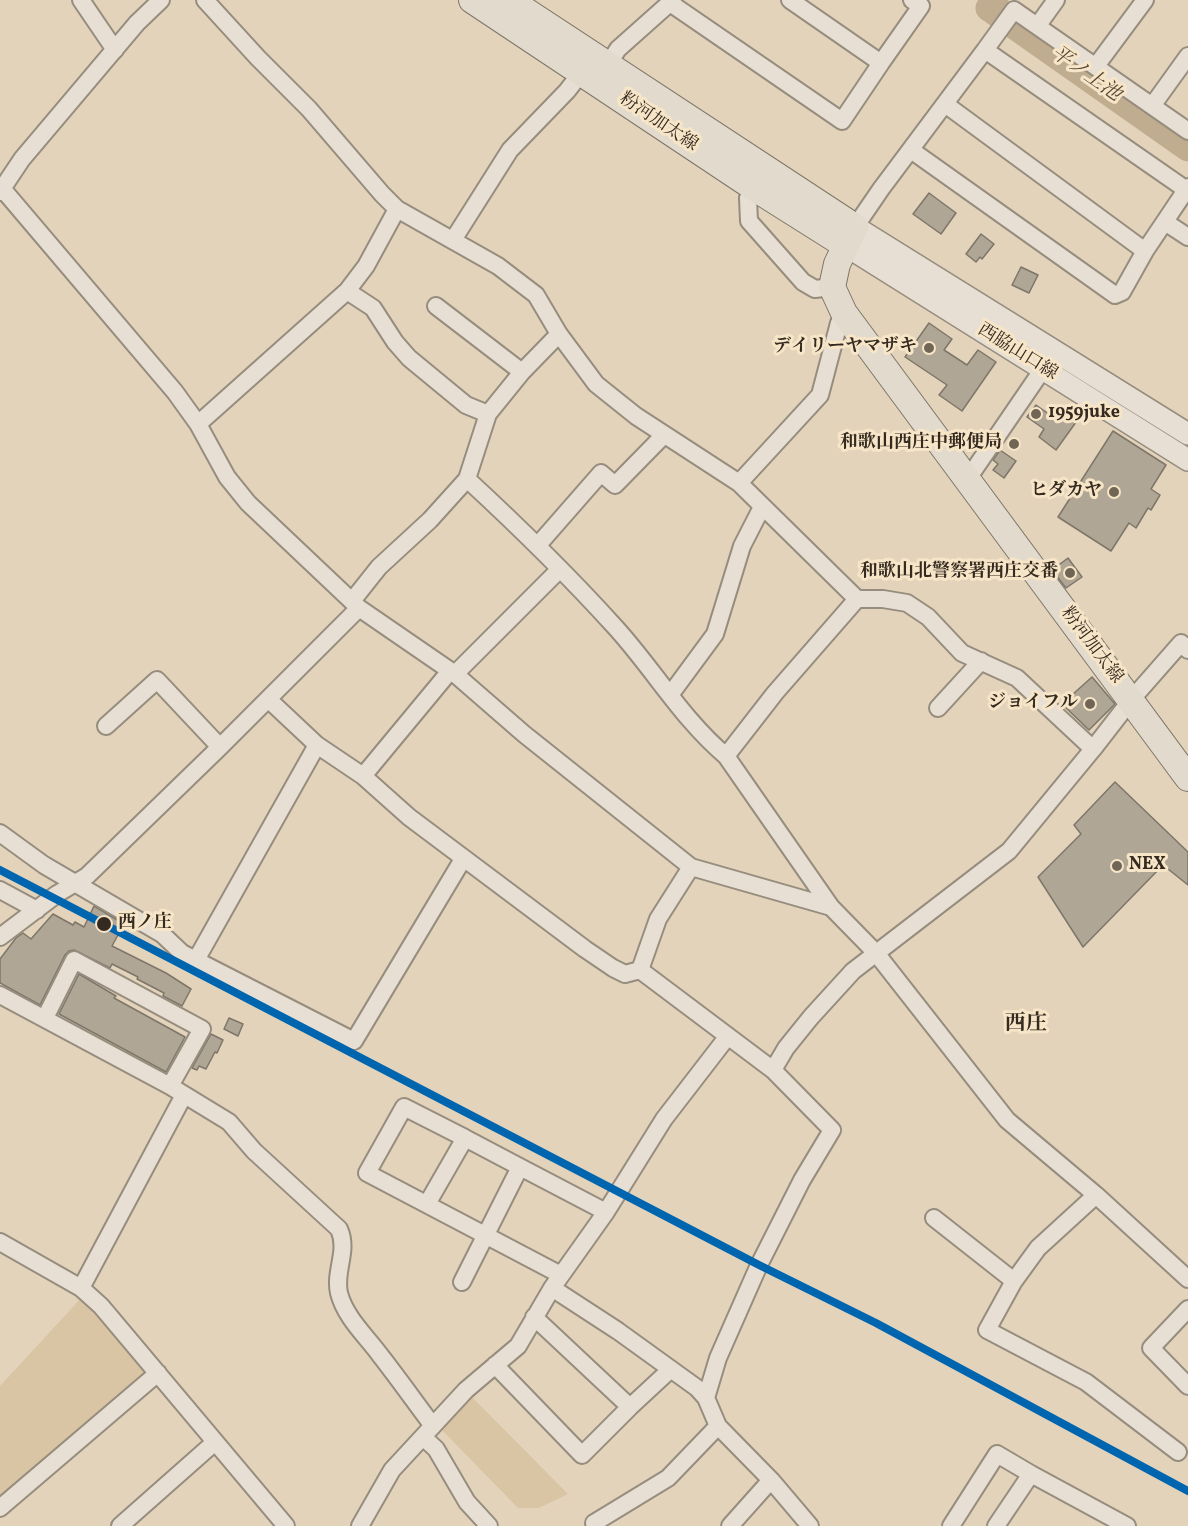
<!DOCTYPE html>
<html>
<head>
<meta charset="utf-8">
<style>
	body { margin:0 }
	canvas { display:block; background:#e2d3ba }
</style>
</head>
<body>
<canvas width="1188" height="1526"></canvas>
<script>
const context = document.querySelector('canvas').getContext('2d');
context.lineJoin = 'round';
function fillPath(path, color) { context.fillStyle = color; context.fill(path, 'evenodd'); }
function stroke(path, color, width, dash) { context.strokeStyle = color; context.lineWidth = width; context.lineCap = dash ? 'butt' : 'round'; context.setLineDash(dash || []); context.stroke(path); }
function label(font, color, halo, rows, align = 'center') {
  context.font = font + ' Vollkorn,"Noto Serif JP",serif'; context.lineWidth = 6; context.setLineDash([]); context.textBaseline = 'middle'; context.strokeStyle = halo; context.fillStyle = color; for (const [text, x, y, turn = 0] of rows) {
    context.save(); context.translate(x, y); context.rotate((+turn || 0) * Math.PI / 180); context.textAlign = isNaN(turn) ? turn : align; if (halo) context.strokeText(text, 0, 0); context.fillText(text, 0, 0); context.restore();
  }
}
fillPath(new Path2D(`
	M83,1296L96,1308L95,1314L146,1374L0,1502V1386Z
	M469,1394L568,1494L539,1508H518L438,1426Z`), '#d9c5a4');
stroke(new Path2D(`
	M995,0L989,8L1188,148`), '#c0ac8e', 27);
const building = new Path2D(`
	M929,193L956,213L941,234L913,214Z
	M981,234L994,244L982,259L980,257L976,262L966,254Z
	M1021,267L1038,275L1029,293L1012,285Z
	M929,323L952,339L944,350L967,365L978,350L996,362L962,411L939,395L947,385L905,357Z
	M1036,405L1053,417L1061,405L1079,418L1056,450L1039,437L1044,429L1027,417Z
	M1113,431L1166,465L1151,489L1160,495L1151,510L1148,508L1136,528L1129,523L1111,551L1058,517Z
	M1000,450L1016,461L1004,478L993,470L998,464L993,460Z
	M1068,558L1082,577L1066,588L1052,570Z
	M1092,677L1115,704L1089,730L1062,704Z
	M1115,782L1188,852V885L1163,865L1083,947L1038,877L1081,834L1074,825Z
	M94,906L124,924L112,946L166,973L191,989L182,1006L163,996L164,993L137,979L138,977L112,964L110,968L74,950L69,951L65,955L40,1005L0,983V959L16,938L23,933L31,939L53,914L73,925L75,922L84,927Z
	M79,974L116,996L114,998L185,1037L166,1072L59,1014Z
	M229,1018L243,1024L238,1036L224,1029Z
	M211,1034L223,1040L217,1053L215,1052L206,1069L199,1066L197,1070L192,1068Z`);
fillPath(building, '#b0a695');
stroke(building, '#7e7669', 1.5);
const minor = new Path2D(`
	M81,0L115,50
	M205,0L258,58L309,109L382,194L397,209L498,266L536,295L559,334L596,384L636,416L739,483L857,599H883L907,603L928,617L962,653L1017,678L1093,749
	M670,3L842,121L881,63L790,0
	M1038,25L1056,0
	M985,50L1014,10L1188,131
	M881,63L921,6L912,0
	M1096,66L1145,0
	M603,72L618,49L673,0
	M945,104L1145,251L1188,187
	M1152,106L1188,56
	M911,150L1115,295L1122,292L1145,251
	M0,186L175,392L198,424L227,477L248,503L359,608L455,674L524,734L691,867
	M753,187L748,198L749,221L803,282L815,289L832,287
	M0,192L22,159L137,23L161,0
	M1165,222L1188,237
	M855,227L881,189L985,50L1188,191
	M453,240L510,150L567,91L581,73
	M347,291L373,308L395,342L409,358L466,405L488,414
	M436,306L522,372
	M198,424L347,291L366,266L397,209
	M467,479C519,527 569,576 616,628C654,670 683,720 726,756L831,907L876,953L1007,1120L1096,1195L1188,1279
	M967,480L1043,369
	M739,483L820,395L839,323L844,313
	M538,545L601,473L615,485L664,435
	M352,601L379,567L430,520L467,479L488,414L522,372L559,334
	M455,674L560,569
	M670,695L715,634L742,546L762,507
	M268,699L317,745L363,776L409,817L585,949L613,968L625,974L640,970L773,1070L832,1130L802,1180L759,1265L718,1358L706,1398
	M938,708L981,661
	M106,726L157,680L220,747
	M726,756L775,693L857,599
	M363,776L450,671
	M0,833L44,865L162,934L182,953L354,1041L463,859
	M0,890L37,910
	M0,937L57,894L87,876L220,747L359,608
	M196,960L317,745
	M640,970L658,919L691,867L831,907
	M0,995L170,1086L229,1122L254,1151L339,1229C349,1251 334,1271 339,1293C345,1317 366,1336 380,1355C398,1378 415,1402 433,1426
	M45,1018L74,960L202,1029L170,1086
	M773,1070L786,1048L811,1017L853,971L1009,851L1093,749L1131,700L1181,643L1188,650
	M465,1138L404,1107L367,1173L561,1275
	M427,1204L465,1138L520,1167
	M934,1218L1014,1281L987,1330L1086,1382L1178,1452
	M0,1242L81,1288L101,1306L286,1526
	M1014,1281L1038,1248L1096,1195
	M462,1282L520,1167L606,1212
	M81,1288L184,1095
	M552,1288L618,1331L697,1388L706,1398L718,1426L771,1480L810,1526
	M1188,1309L1151,1348L1188,1386
	M534,1317L630,1407
	M495,1365L582,1455L630,1407L671,1369
	M423,1437L436,1449L467,1502L489,1526
	M0,1508L158,1373
	M120,1526L215,1442
	M360,1526L392,1470L466,1390L518,1346L552,1288L606,1212L664,1119L728,1036
	M597,1526L594,1523L668,1478L718,1426
	M730,1526L771,1480
	M951,1526L997,1454L1031,1474
	M996,1526L1031,1474L1127,1526`);
const tertiary = new Path2D(`
	M855,227L1188,434
	M845,245L1188,460`);
const primary = new Path2D(`
	M472,0L753,187L845,245
	M509,0L855,227L837,264L832,287L844,313L1188,778`);
stroke(minor, '#978d7e', 20);
stroke(tertiary, '#978d7e', 24);
stroke(primary, '#7e7669', 28);
stroke(minor, '#e7dfd3', 16);
stroke(tertiary, '#e7dfd3', 21);
stroke(primary, '#e2dacc', 26);
stroke(new Path2D(`
	M0,870L759,1265L876,1323L1188,1491`), '#0065af', 8);
for (const [x, y, r, color] of [
	[929,348,6,"#716555"],
	[1036,414,6,"#716555"],
	[1014,444,6,"#716555"],
	[1114,492,6,"#716555"],
	[1070,573,6,"#716555"],
	[1090,704,6,"#716555"],
	[1117,866,6,"#716555"],
	[104,924,8,"#342a1f"]
]) { const dot = new Path2D(); dot.arc(x, y, r, 0, 2 * Math.PI); context.fillStyle = color; context.fill(dot); stroke(dot, '#f7e5c8', 2); }
label('18px', '#342a1f', '#f7e5c8', [
	["粉河加太線",658,123,34],
	["西脇山口線",1017,353,32],
	["粉河加太線",1091,646,53]
]);
label('bold 18px', '#342a1f', '#f7e5c8', [
	["デイリーヤマザキ",917,348],
	["1959juke",1048,414,"left"],
	["和歌山西庄中郵便局",1002,444],
	["ヒダカヤ",1102,492],
	["和歌山北警察署西庄交番",1058,573],
	["ジョイフル",1078,704],
	["NEX",1129,866,"left"]
], 'right');
label('bold 18px', '#342a1f', '#f7e5c8', [
	["西ノ庄",118,924]
], 'left');
label('italic 20px', '#5a4c3b', '#f7e5c8', [
	["平ノ上池",1085,75,35]
]);
label('bold 21px', '#342a1f', '#f7e5c8', [
	["西庄",1026,1025]
]);
</script>
</body>
</html>
